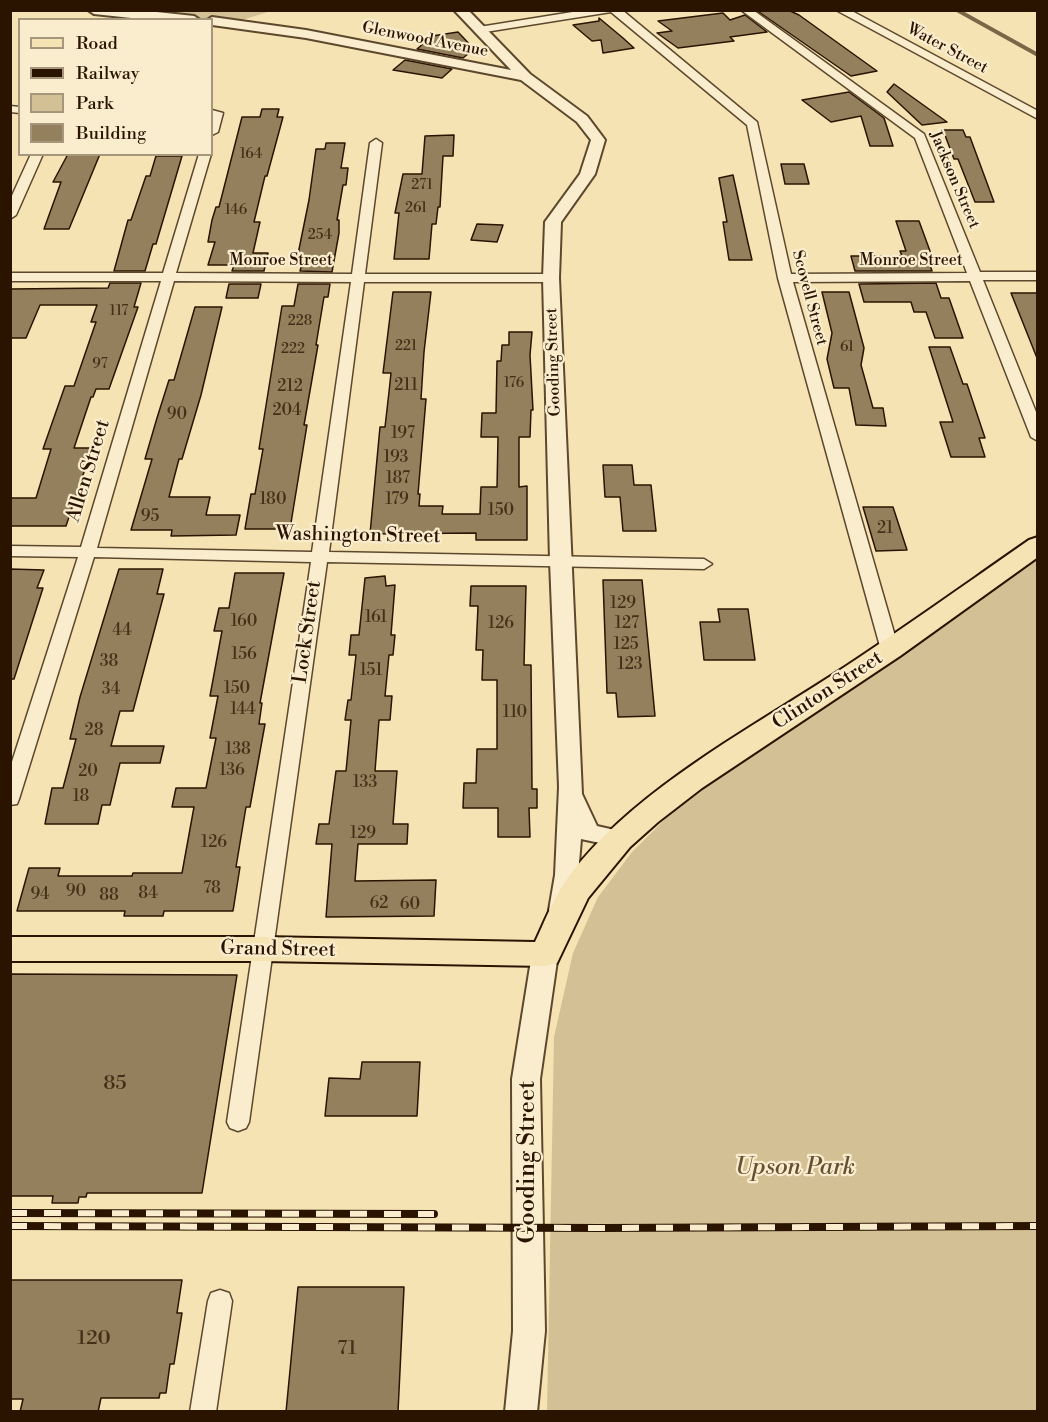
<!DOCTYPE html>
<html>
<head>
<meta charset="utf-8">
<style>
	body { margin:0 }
	#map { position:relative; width:1048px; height:1422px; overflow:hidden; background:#f6e3b3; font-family:"Libre Bodoni",serif }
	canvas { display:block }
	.frame { position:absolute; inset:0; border:12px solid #2a1400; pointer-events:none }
	.legend { position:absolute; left:18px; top:18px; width:195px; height:138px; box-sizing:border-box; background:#f9edce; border:2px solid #a6967c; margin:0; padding:8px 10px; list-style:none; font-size:18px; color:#2a1400 }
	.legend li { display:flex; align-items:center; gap:12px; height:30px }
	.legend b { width:30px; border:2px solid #a6967c }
</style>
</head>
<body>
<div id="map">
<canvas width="1048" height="1422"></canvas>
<div class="frame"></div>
<ul class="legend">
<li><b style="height:8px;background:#f6e3b3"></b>Road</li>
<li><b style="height:8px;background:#2a1400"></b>Railway</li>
<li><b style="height:16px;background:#d3c095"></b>Park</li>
<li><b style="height:16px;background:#94805d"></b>Building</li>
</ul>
</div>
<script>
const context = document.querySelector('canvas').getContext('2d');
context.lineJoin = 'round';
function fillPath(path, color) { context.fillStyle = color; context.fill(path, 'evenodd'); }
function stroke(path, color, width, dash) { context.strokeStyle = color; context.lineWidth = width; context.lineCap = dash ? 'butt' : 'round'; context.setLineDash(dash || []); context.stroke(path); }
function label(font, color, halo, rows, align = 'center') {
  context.font = font + ' "Libre Bodoni",serif'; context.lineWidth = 4.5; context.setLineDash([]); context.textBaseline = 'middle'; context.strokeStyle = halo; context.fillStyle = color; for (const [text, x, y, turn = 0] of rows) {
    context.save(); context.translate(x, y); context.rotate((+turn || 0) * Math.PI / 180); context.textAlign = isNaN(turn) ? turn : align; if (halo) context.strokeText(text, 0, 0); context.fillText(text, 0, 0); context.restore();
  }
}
fillPath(new Path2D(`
	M114,11H271L236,22Z
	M1037,554V1411L547,1412L554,1037L573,953L598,897L632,852L676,808Z`), '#d3c095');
stroke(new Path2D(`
	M957,10L1038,55`), '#7b6647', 4);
const building = new Path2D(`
	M763,10H788L799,15L877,71L851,76L759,12Z
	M723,13L730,20L745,15L767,32L730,37L734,41L678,48L657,33L672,31L658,21Z
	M599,18L623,38L634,48L603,53L601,40L592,41L573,25L599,21Z
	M458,32L474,49L463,58L417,49L432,36Z
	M405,60L452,69L442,78L393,70Z
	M894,84L947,122L922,125L887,92Z
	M849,92L884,118L893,146H870L861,116L831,122L802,100Z
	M262,109H279L277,117H283L267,176H265L254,222H260L253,253H268L264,271H232L234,265H208L215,242H208L212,220L216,207H219L242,117H260Z
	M943,130H963L966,137H970L994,202H975L958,159H954Z
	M454,135L453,156H443L440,207H438L436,224H432L429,259H394L399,213H395L403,174H422L425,136Z
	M326,143H345L341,168H348L346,185H343L337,220H339V233L332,272L300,271L302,264H296L309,200L316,149H325Z
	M68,154H100L69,229H44L61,182H53Z
	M156,156H182L156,244H153L145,271H114L128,220H131L146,176H150Z
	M781,164H804L809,184H785Z
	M733,175L748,243L752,260H729L723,222H727L719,178Z
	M896,221H919L934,262H929L932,271H855L851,256H902L900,251H906Z
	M477,224L503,225L497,242L471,240Z
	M110,283H141L134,307H138L109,389H96L93,397H91L74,448H92L66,526H10V498H36L51,449H43L65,386H74L96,322H91L97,305H40L26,338H10V289L108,288Z
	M936,283L941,298H949L963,338H935L926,312H914L911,302H864L859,284Z
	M229,284H261L258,298H226Z
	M298,284H330L328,297H324L316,345H318L304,425H307L290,529H245L251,494H255L263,449H259L282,306H294Z
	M393,292H431L424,352L421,399H426L418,494H420L419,506H443L442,514H480L481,487H497L498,437H481L482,413H496L497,361H501L502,345H509V332H532L530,355L533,410H531L530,437H519V487L527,486V540H476V533L370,534L380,427H385L389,392L391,373H383Z
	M822,292H849L864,348L861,365L873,408H883L886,426L856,425L849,388H834L827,359L832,333Z
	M1011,293H1038V358H1037Z
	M195,307H222L201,395L182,459H179L169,497H210L206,515H240L236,535L171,536L172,530H131L152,459H145L157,418L169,380H174Z
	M929,347H950L963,384H967L985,438H979L985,457H951L940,422H953Z
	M603,465H632L634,485H651L656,531H623L620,497H605Z
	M863,507H893L907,550L876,551Z
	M10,569L44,570L37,588H43L14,679H10Z
	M119,569H163L157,594H164L133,711H120L111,746H164L160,763H120L110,805H102L98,824H45L52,788H63L76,739H70L80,697Z
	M235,573H284L260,703H262L259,724H265L250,807H246L236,867H240L233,911H164L163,916H124L125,911H17L29,868H60L58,876H132L133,873H182L194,807H172L176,788H206L216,738H210L218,696H210L222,631H214L219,608H229Z
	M385,576L386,586L395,585L391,635H395L393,655H389L385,696H392L390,720H379L375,771H397L393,824H408L407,844H358L355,881L436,880L434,916L326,917L332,844H316L319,824H329L336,771H346L351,720H345L348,700H351L356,655H349L351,635H359L365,578Z
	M603,580H642L655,716L618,717L616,693H607Z
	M471,586H526L524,665H531L532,789H537V808H529L530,837H498V808H463L464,783H476L477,749H497V680H482L483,650H476L478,606H470Z
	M718,609H748L755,660H704L700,622H720Z
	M10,974L237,975L202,1193H87L86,1197H79L78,1203H52L53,1196H10Z
	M362,1062H420L417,1116H325L329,1078L360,1079Z
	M10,1280H182L177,1313H182L174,1364H170L166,1393H160L159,1398H101L98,1412H20L23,1399H10Z
	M298,1287H404L398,1412H286Z`);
fillPath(building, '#94805d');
stroke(building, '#2a1400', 1.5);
const minor = new Path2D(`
	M585,10H622L757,122L791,274L967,273L915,138L741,10H753L924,134L980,272H1038V280H983L1038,417V441L1031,437L970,281L793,282L899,650L896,654H884L881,650L778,278L747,125L611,12L479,33L474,30L479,27Z
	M836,10H850L1038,111V119Z
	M10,106L20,107V113L10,112Z
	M212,110L223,113L218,132L212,135Z
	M376,139L382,143L365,274H551L558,278L551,282H364L329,552L704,559L712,564L704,569L327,562L249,1122L246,1128L238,1131L230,1128L227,1122L311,562L94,557L19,799L17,804L10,805V768L78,557L10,556V546L81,547L161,281H10V273H163L199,154H211L176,273L352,274L370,143ZM174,281L351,282L312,552L97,548Z
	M31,154H43L16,215L10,219V200Z
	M220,1290L229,1293L232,1301L216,1412H190L208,1301L211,1293Z`);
const tertiary = new Path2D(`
	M88,10H138L194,16L200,20H150L94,14Z
	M454,10H468L530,74L587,116L605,140L595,174L561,222L559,278L582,794L597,826L628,833L631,839L628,845L619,847L581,839L575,910L571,916L562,919L553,916L549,910L555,875L559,787L550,561L543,278L545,222L580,174L591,140L577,122L521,80L306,38L212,25V20H207L212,17L306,30L511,70Z
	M545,944L554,947L558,954L540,1079L545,1331L537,1412H505L513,1331L512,1079L532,954L536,947Z`);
const primary = new Path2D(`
	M1038,537V557L900,656L702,788L658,822L630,847L588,898L557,963L545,966L262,961H10V937H262L535,942C544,923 552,902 563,885C623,797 746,731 834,674C900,631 964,585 1029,540Z`);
stroke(minor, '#5d482d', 3);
stroke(tertiary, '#5d482d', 4);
stroke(primary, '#2a1400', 4);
fillPath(minor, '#f9edce');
fillPath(tertiary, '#f9edce');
fillPath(primary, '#f6e3b3');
const rail = new Path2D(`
	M10,1213L434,1214
	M10,1226L603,1228L1038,1226`);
stroke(rail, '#2a1400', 8);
stroke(rail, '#f9edce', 6, [17]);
label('14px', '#442f17', null, [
	["164",251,155],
	["271",422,186],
	["261",416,209],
	["146",236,211],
	["254",320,236],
	["117",119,312],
	["228",300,322],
	["221",406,347],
	["61",847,348],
	["222",293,350],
	["97",100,365],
	["176",514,384]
]);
label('16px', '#2a1400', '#f9edce', [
	["Glenwood Avenue",425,40,11],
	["Water Street",947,49,28],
	["Jackson Street",954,180,67],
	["Monroe Street",281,261],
	["Monroe Street",911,261],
	["Scovell Street",809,298,75],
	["Gooding Street",554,362,-92]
]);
label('16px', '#442f17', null, [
	["211",406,386],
	["212",290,387],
	["204",287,411],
	["90",177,415],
	["197",403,434],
	["193",396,458],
	["187",398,479],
	["180",273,500],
	["179",397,500],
	["150",501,511],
	["95",150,517],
	["21",885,529],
	["129",623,604],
	["161",376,618],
	["160",244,622],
	["126",501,624],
	["127",627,624],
	["44",122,631],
	["125",626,645],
	["156",244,655],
	["38",109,662],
	["123",630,665],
	["151",371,671],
	["150",237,689],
	["34",111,690],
	["144",243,710],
	["110",515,713],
	["28",94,731],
	["138",238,750],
	["136",232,771],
	["20",88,772],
	["133",365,783],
	["18",81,797],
	["129",363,834],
	["126",214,843],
	["78",212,889],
	["90",76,892],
	["84",148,894],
	["94",40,895],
	["88",109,896],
	["62",379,904],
	["60",410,905]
]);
label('20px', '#2a1400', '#f9edce', [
	["Allen Street",89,471,-73],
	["Washington Street",358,536,1],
	["Lock Street",308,632,-82],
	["Clinton Street",828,691,-33],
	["Grand Street",278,950,1]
]);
label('20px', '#442f17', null, [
	["85",115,1084],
	["120",94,1339],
	["71",347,1349]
]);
label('24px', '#2a1400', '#f9edce', [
	["Gooding Street",528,1162,-90]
]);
label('italic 24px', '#655034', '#f9edce', [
	["Upson Park",795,1168]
]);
</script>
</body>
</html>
